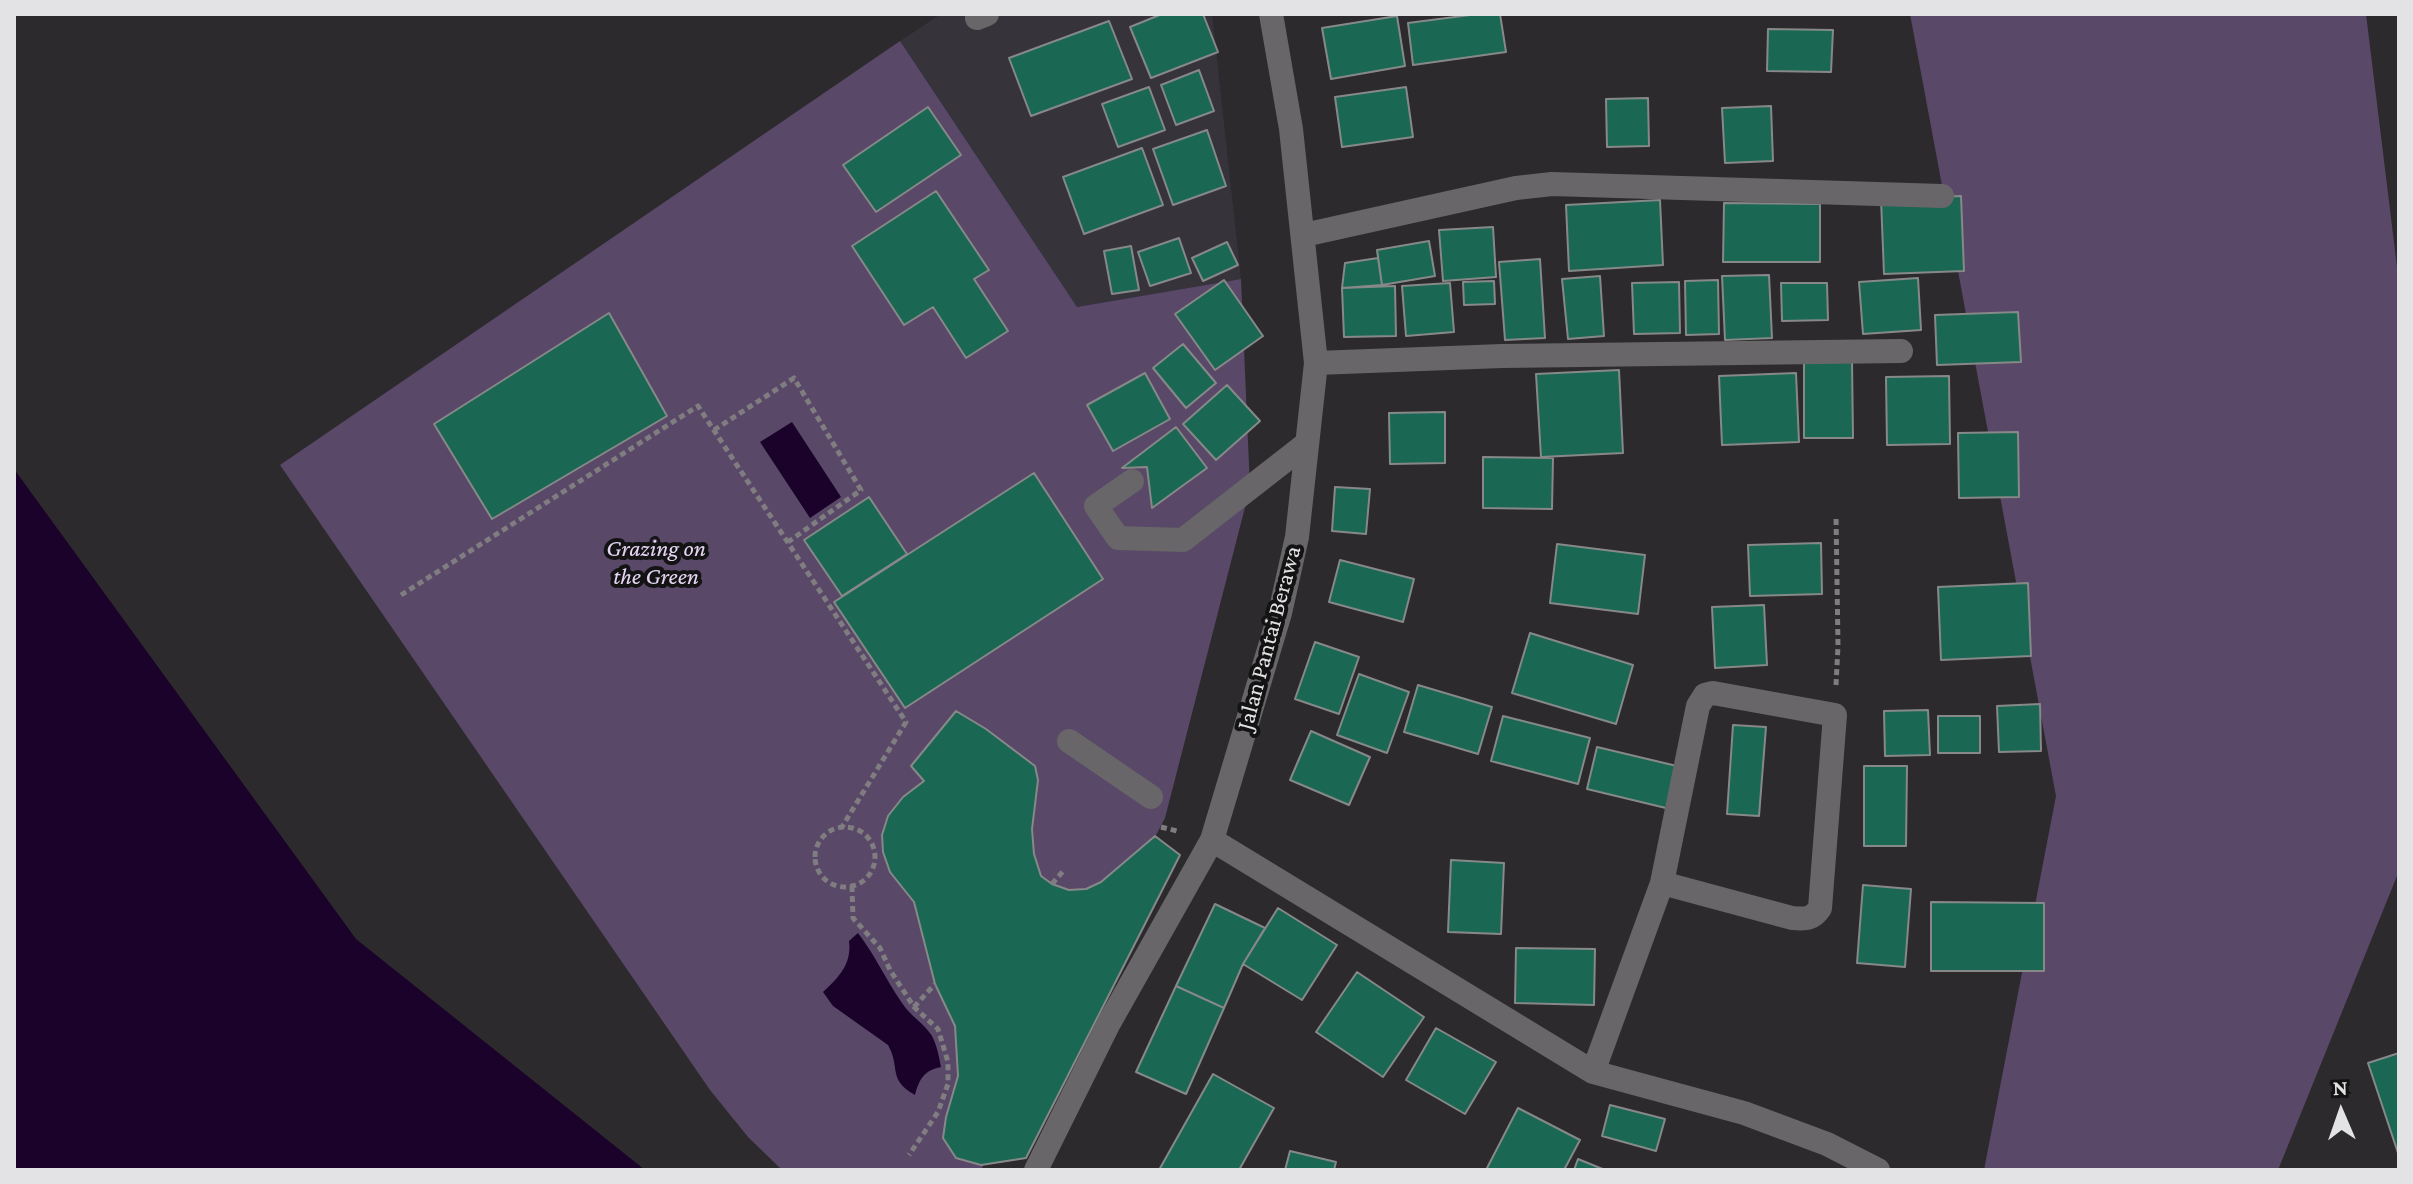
<!DOCTYPE html>
<html>
<head>
<meta charset="utf-8">
<style>
	body { margin:0 }
	#map { position:relative; width:2413px; height:1184px; overflow:hidden; background:#2c2a2d; font-family:"Crimson Pro",serif }
	canvas { display:block }
	.frame { position:absolute; inset:0; border:16px solid #e3e2e4; pointer-events:none }
	.north { position:absolute; left:2301px; top:1072px; width:80px; height:80px; -webkit-text-stroke:6px #141314; paint-order:stroke; rotate:358deg; font-size:22px; font-weight:700; line-height:32px; text-align:center; color:#e3e2e4 }
	.north::after { content:''; display:block; margin:auto; width:28px; height:36px; background:#e3e2e4; clip-path:polygon(50% 0,100% 100%,50% 72%,0 100%) }
</style>
</head>
<body>
<div id="map">
<canvas width="2413" height="1184"></canvas>
<div class="frame"></div>
<div class="north">N</div>
</div>
<script>
const context = document.querySelector('canvas').getContext('2d');
context.lineJoin = 'round';
function fillPath(path, color) { context.fillStyle = color; context.fill(path, 'evenodd'); }
function stroke(path, color, width, dash) { context.strokeStyle = color; context.lineWidth = width; context.lineCap = dash ? 'butt' : 'round'; context.setLineDash(dash || []); context.stroke(path); }
function label(font, color, halo, rows, align = 'center') {
  context.font = font + ' "Crimson Pro",serif'; context.lineWidth = 8; context.setLineDash([]); context.textBaseline = 'middle'; context.strokeStyle = halo; context.fillStyle = color; for (const [text, x, y, turn = 0] of rows) {
    context.save(); context.translate(x, y); context.rotate((+turn || 0) * Math.PI / 180); context.textAlign = isNaN(turn) ? turn : align; if (halo) context.strokeText(text, 0, 0); context.fillText(text, 0, 0); context.restore();
  }
}
fillPath(new Path2D(`
	M941,14H1212L1241,279L1077,307L900,41Z`), '#37333b');
fillPath(new Path2D(`
	M1910,14H2366L2399,283V871L2278,1170H1984L2056,796Z
	M900,41L1077,307L1241,279L1250,488L1165,818L981,1170H782L748,1137L710,1090L280,465Z`), '#594868');
fillPath(new Path2D(`
	M792,422L841,497L810,518L760,442Z
	M14,469L356,939L645,1170H14Z
	M858,933C875,955 886,980 902,1003C910,1016 924,1023 932,1036C937,1046 939,1056 941,1067C924,1070 919,1080 915,1095C887,1079 901,1068 888,1045L833,1006L823,992C839,977 852,964 849,941Z`), '#1b022a');
const building = new Path2D(`
	M1162,14H1203L1218,52L1151,78L1130,27Z
	M1478,14H1500L1506,52L1413,65L1408,23Z
	M1397,16L1405,66L1331,79L1322,28Z
	M1109,21L1132,79L1031,116L1009,58Z
	M1768,29L1833,30L1831,72L1767,71Z
	M1199,70L1214,111L1176,125L1161,85Z
	M1149,87L1165,130L1118,147L1102,104Z
	M1406,87L1413,137L1342,147L1335,97Z
	M1648,98L1649,146L1607,147L1606,99Z
	M1771,106L1773,161L1725,163L1722,108Z
	M928,107L961,155L876,212L843,165Z
	M1207,130L1226,186L1173,205L1153,149Z
	M1142,148L1163,205L1084,234L1063,177Z
	M936,191L989,270L974,279L1008,331L966,358L933,307L904,325L852,246Z
	M1961,196L1964,271L1884,274L1881,199Z
	M1660,200L1663,265L1569,271L1566,205Z
	M1724,203L1820,204V262H1723Z
	M1493,227L1496,277L1443,281L1439,230Z
	M1179,238L1191,273L1150,286L1138,252Z
	M1429,241L1435,276L1382,285L1377,250Z
	M1227,242L1238,265L1203,281L1192,258Z
	M1131,246L1139,290L1112,294L1104,251Z
	M1378,258L1382,285L1342,288L1345,263Z
	M1540,259L1545,338L1505,340L1499,262Z
	M1769,275L1772,338L1725,340L1722,276Z
	M1600,276L1604,336L1568,339L1562,279Z
	M1918,278L1921,330L1863,334L1859,282Z
	M1224,280L1263,336L1215,370L1175,314Z
	M1718,280L1719,334L1686,335L1685,281Z
	M1494,281L1495,304L1464,305L1463,282Z
	M1679,282L1680,333L1634,334L1632,283Z
	M1450,283L1454,332L1406,336L1402,286Z
	M1781,283H1827L1828,320L1782,321Z
	M1395,286L1396,336L1344,337L1342,288Z
	M2018,312L2021,362L1937,365L1935,315Z
	M609,313L667,416L492,519L434,424Z
	M1183,344L1216,383L1186,408L1153,368Z
	M1852,360L1853,438H1804V361Z
	M1619,370L1623,453L1541,457L1536,374Z
	M1145,373L1170,419L1113,451L1087,405Z
	M1796,373L1799,442L1722,445L1719,376Z
	M1949,376L1950,444L1887,445L1886,377Z
	M1227,385L1260,421L1216,460L1183,424Z
	M1445,412V463L1390,464L1389,413Z
	M1176,427L1207,468L1152,508L1147,467L1122,468Z
	M2018,432L2019,497L1959,498L1958,433Z
	M1483,457L1553,458L1552,509L1483,508Z
	M1034,473L1103,579L905,708L834,602Z
	M1335,487L1370,489L1366,534L1332,531Z
	M869,497L907,554L842,596L804,540Z
	M1821,543L1822,594L1750,596L1748,545Z
	M1557,544L1645,555L1638,614L1550,603Z
	M1340,560L1414,579L1403,622L1329,602Z
	M2028,583L2031,656L1941,660L1938,587Z
	M1764,605L1767,665L1715,668L1712,607Z
	M1530,633L1633,665L1616,724L1512,693Z
	M1315,642L1359,657L1339,714L1295,699Z
	M1359,674L1409,692L1387,753L1337,735Z
	M1418,685L1492,707L1478,754L1404,732Z
	M2040,704L2041,751L1999,752L1997,706Z
	M1928,710L1930,755L1885,756L1884,711Z
	M956,711L986,729L1035,766L1038,780L1032,829L1034,854L1041,876L1052,884L1069,890L1086,889L1101,882L1155,836L1180,855L1026,1158L981,1165L956,1158L943,1138L946,1117L958,1076L955,1026L935,984L914,902L890,872L883,852L882,835L888,816L903,797L924,781L911,766Z
	M1503,716L1590,738L1578,784L1491,761Z
	M1938,716H1980V753H1938Z
	M1733,725L1766,727L1759,816L1727,814Z
	M1311,731L1370,757L1349,805L1290,780Z
	M1597,747L1681,767L1670,809L1587,789Z
	M1864,766H1907L1906,846H1864Z
	M1451,860L1504,863L1501,934L1448,932Z
	M1863,885L1911,889L1905,967L1857,963Z
	M1931,902L2044,903V971H1931Z
	M1215,904L1265,928L1243,964L1224,1008L1176,986Z
	M1278,908L1337,945L1302,1000L1243,964Z
	M1516,948L1595,949L1594,1005L1515,1003Z
	M1357,972L1424,1017L1383,1077L1316,1032Z
	M1176,986L1224,1008L1186,1094L1136,1072Z
	M1436,1028L1496,1062L1465,1114L1406,1080Z
	M2399,1053V1156L2368,1063Z
	M1213,1074L1274,1108L1239,1170H1159Z
	M1610,1105L1665,1119L1656,1151L1602,1136Z
	M1518,1108L1580,1140L1564,1170H1486Z
	M1290,1151L1336,1162L1334,1170H1285Z
	M1578,1159L1605,1170H1574Z`);
fillPath(building, '#1a6754');
stroke(building, '#868988', 2);
stroke(new Path2D(`
	M714,430L794,378L861,490L788,542
	M401,595L698,406L906,722L842,827
	M1836,685L1838,646L1836,515
	M1161,827L1177,831
	M815 857a30 30 0 1 1 60 0a30 30 0 1 1-60 0Z
	M1052,884L1065,869
	M852,886L853,918L880,948L890,970L914,1007L938,1029L948,1062V1084L938,1112L909,1155
	M914,1007L935,984`), '#7f7d80', 5, [6, 4]);
stroke(new Path2D(`
	M977,18L987,14
	M1304,235L1516,188L1552,184L1942,196
	M1316,363L1502,356L1901,351
	M1132,481L1096,506L1118,538L1183,540L1306,444
	M1069,741L1151,797
	M1212,840L1593,1072L1744,1113L1827,1144L1878,1170
	M1593,1072L1662,883L1698,706L1705,695L1713,693L1835,715L1820,908C1812,920 1805,919 1792,918L1662,883
	M1036,1170L1109,1023L1212,840L1280,613L1297,537L1316,363L1291,129L1271,14`), '#686669', 24);
label('italic 24px', '#e6d7f5', '#141314', [
	["Grazing on",656,549],
	["the Green",656,577]
]);
label('24px', '#e3e2e4', '#141314', [
	["Jalan Pantai Berawa",1269,638,-75]
]);
</script>
</body>
</html>
